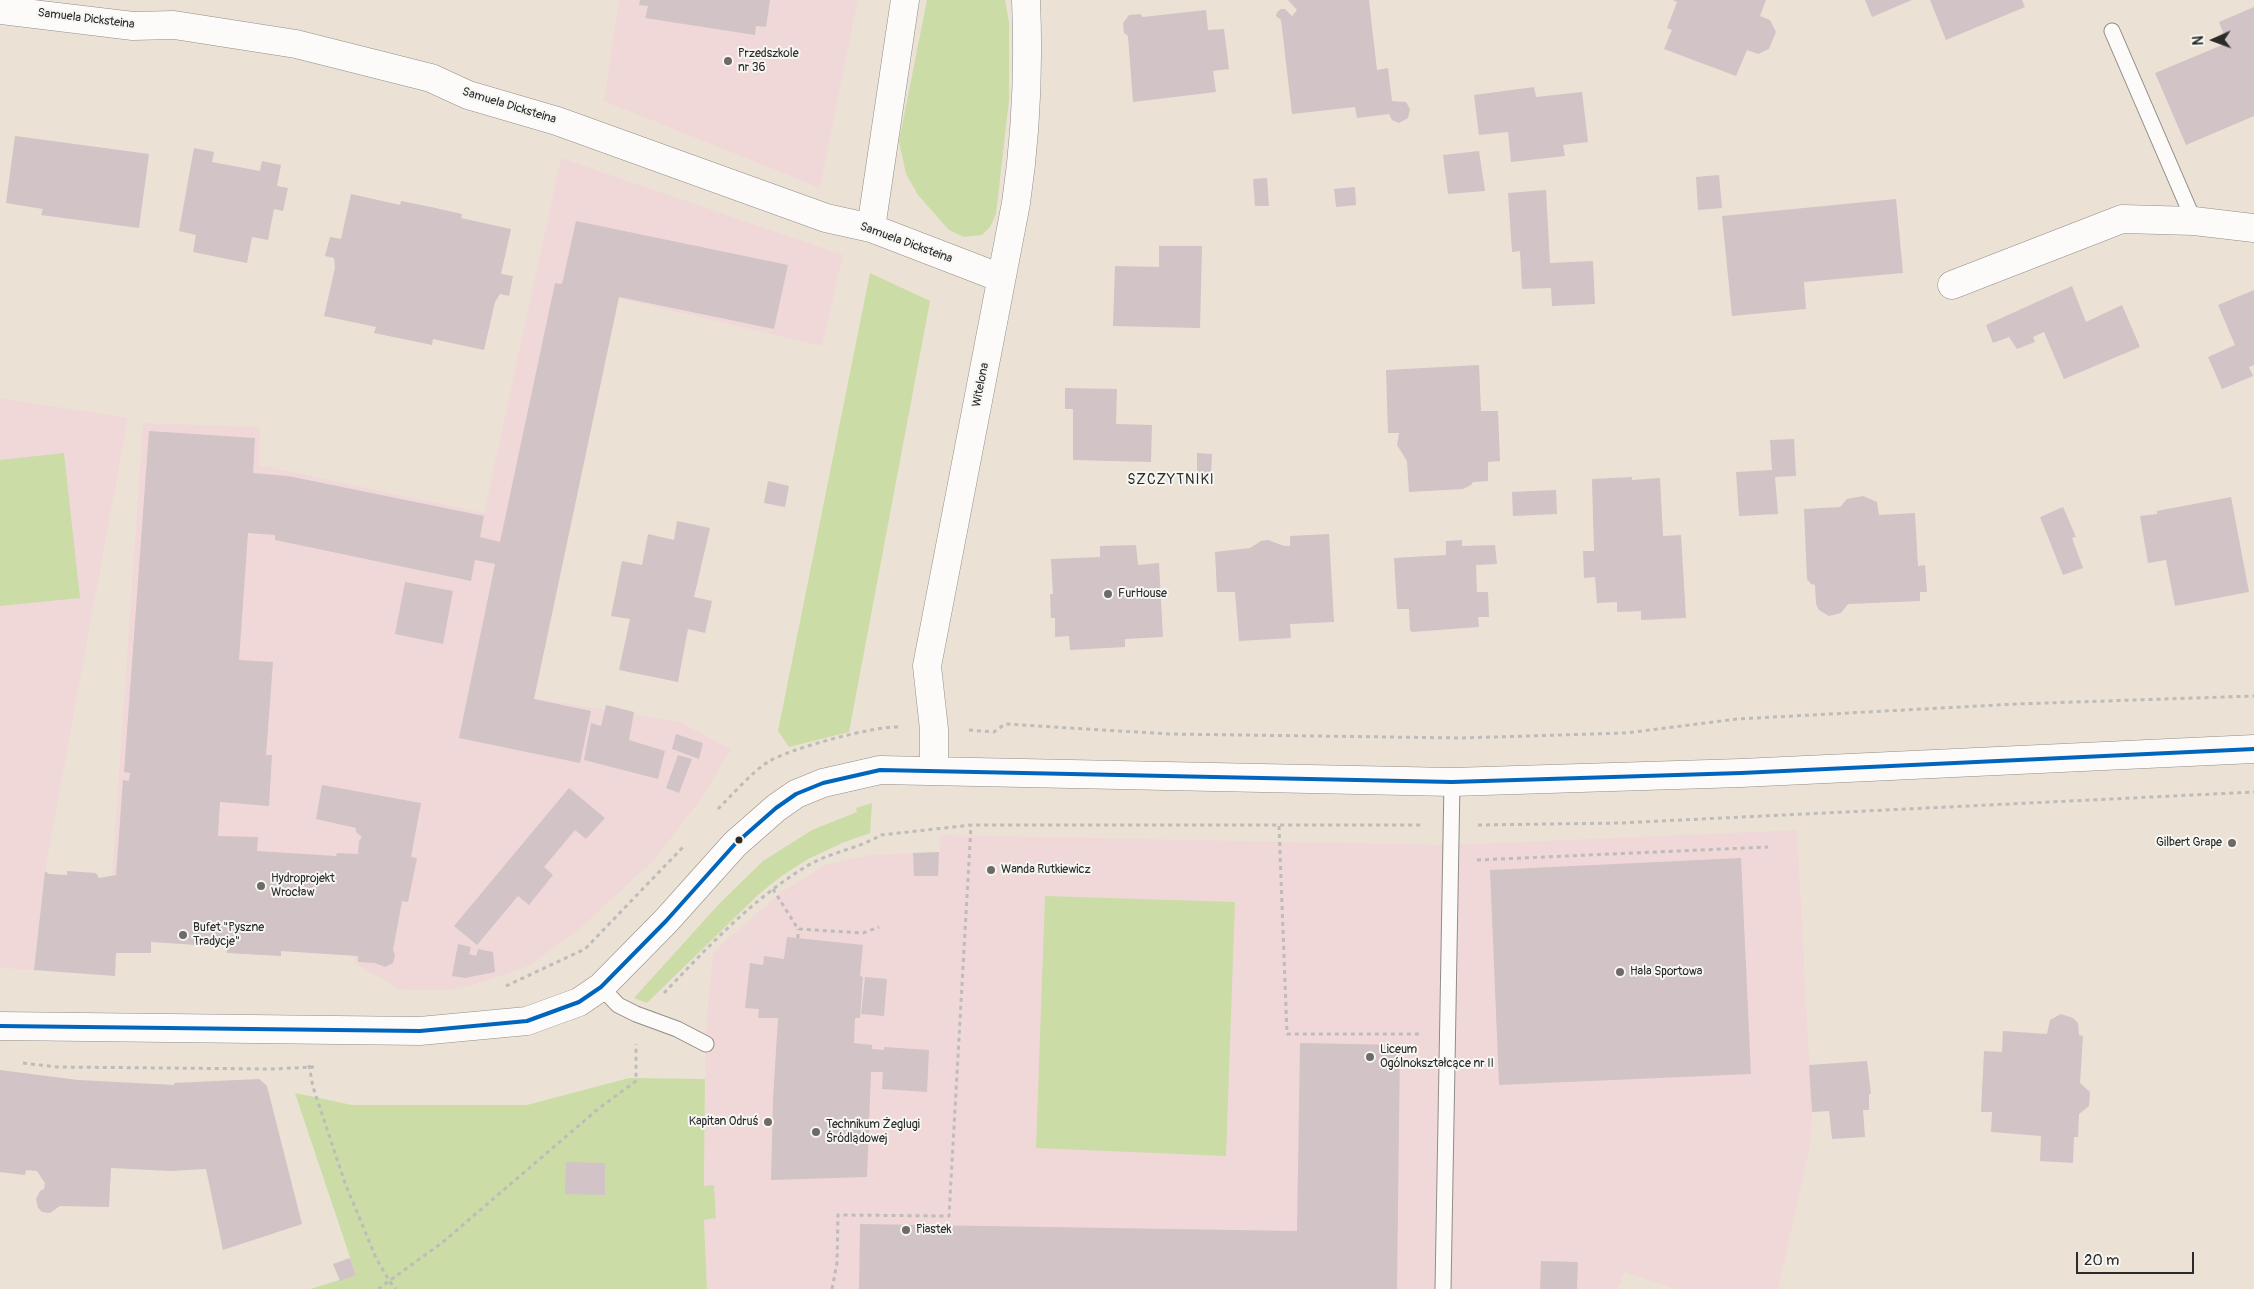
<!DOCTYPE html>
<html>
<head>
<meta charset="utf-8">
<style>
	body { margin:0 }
	#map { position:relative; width:2254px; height:1289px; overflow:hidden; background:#ebe2d5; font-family:Pangolin,sans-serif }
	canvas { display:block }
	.north { position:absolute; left:2189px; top:15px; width:50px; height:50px; -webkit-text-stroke:4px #f6f6f2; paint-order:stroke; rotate:268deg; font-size:14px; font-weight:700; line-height:20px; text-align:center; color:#2b2b2b }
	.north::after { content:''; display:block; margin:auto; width:18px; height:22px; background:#2b2b2b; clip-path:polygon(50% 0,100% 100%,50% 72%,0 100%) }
	.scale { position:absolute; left:2076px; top:1252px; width:118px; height:22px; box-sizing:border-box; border:2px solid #2b2b2b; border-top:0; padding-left:6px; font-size:15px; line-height:18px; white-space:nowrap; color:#2b2b2b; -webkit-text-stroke:4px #f6f6f2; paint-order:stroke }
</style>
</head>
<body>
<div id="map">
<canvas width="2254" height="1289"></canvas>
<div class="north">N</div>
<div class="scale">20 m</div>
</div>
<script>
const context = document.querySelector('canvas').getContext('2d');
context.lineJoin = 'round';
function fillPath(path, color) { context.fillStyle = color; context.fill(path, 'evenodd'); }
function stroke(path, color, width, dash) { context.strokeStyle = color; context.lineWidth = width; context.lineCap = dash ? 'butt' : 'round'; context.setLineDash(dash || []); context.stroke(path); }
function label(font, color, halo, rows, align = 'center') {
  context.font = font + ' Pangolin,sans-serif'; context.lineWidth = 4; context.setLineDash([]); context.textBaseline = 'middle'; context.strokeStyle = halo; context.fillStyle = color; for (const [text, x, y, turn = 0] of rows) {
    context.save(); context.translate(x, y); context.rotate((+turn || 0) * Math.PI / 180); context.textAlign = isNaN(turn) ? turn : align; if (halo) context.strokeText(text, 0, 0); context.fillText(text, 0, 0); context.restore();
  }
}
fillPath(new Path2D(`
	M619,0H858L820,188L604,101Z
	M561,158L843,255L822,346L618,298L533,698L680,722L731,749L701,799L654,860L576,932L528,966L477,984L448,990H401L356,964L354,956L281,950L280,956L227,953L228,946H189L196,882L112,874L143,423L260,427L259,465L484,513Z
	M0,398L128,418L45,871L34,970L0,968Z
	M1797,830L1812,1112L1810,1147L1778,1289H1676L1624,1272L1618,1289H707L704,1219L716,1218L714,1185L704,1186L706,1027L713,952L781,892L825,865L869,855L939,852L940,835L1451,845Z`), '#f0d8d9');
fillPath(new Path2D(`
	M927,0H1005L1009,22V100L996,214L990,227L982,235L964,237L949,230L918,195L906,174L899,141Z
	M870,273L930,301L849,732L789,747L778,731Z
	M64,453L80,598L0,606V460Z
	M872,803L870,833L842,843L808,859L783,875L760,893L647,1003L634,998L719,904L763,861L812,830L857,812L856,808Z
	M1045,896L1235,902L1226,1156L1036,1148Z
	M629,1078L705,1079L704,1186L714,1185L716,1218L704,1220L707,1289H310L356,1275L295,1093L352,1105H527Z`), '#cbdca7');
fillPath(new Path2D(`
	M640,0H770L766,27L756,26L755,35L645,18L648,6L639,5Z
	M1288,0H1369L1377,70L1388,68L1392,101L1406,102L1410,109L1408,118L1399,123L1392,120L1389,114L1357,118L1355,107L1292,114L1281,20L1276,16L1277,12L1281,9H1285L1292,16L1297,10Z
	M1673,0H1766L1760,16L1770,20L1776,32L1769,49L1758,54L1747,50L1736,76L1664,49L1672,30L1667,28L1677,2Z
	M1865,0H1912L1872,17Z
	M1930,0H2022L2025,7L1946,40Z
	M2254,7V116L2186,145L2155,73L2227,43L2219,22Z
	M1206,10L1208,30L1224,29L1229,69L1213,71L1216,92L1133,102L1128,36L1124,33L1123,23L1129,15L1140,14L1143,17Z
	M1534,87L1536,97L1582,92L1588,142L1563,145L1565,156L1511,162L1508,132L1479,135L1474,95Z
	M15,136L149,154L139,228L41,215L43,209L6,203Z
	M194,148L214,152L212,162L260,171L262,161L281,165L277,186L288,188L283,211L274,209L268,240L252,237L247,263L193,252L196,235L179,231Z
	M1479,151L1485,191L1448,194L1443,155Z
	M1719,175L1722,208L1698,210L1696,177Z
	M1267,178L1269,206H1255L1253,179Z
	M1355,187L1356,205L1336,207L1334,189Z
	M1546,190L1550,263L1593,261L1595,304L1552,306L1551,288L1522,289L1520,251L1512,252L1508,193Z
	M351,194L400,205L401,201L431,207L462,214L461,218L511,229L501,274L513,276L509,296L500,294L495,302L484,350L433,339L432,345L374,333L376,327L324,316L335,268L334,258L325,256L330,237L341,239Z
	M1896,199L1903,273L1804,282L1806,309L1732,316L1722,216Z
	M576,221L788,265L774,329L619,297L534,699L591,711L580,763L459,738L495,564L475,560L471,581L275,540V535L248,533L239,660L273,662L266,755H272L269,806L220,802L218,836L258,837L257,851L336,856L337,853L358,854L359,841L362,837L356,832V828L316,819L322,785L421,803L411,857L417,858L408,902L402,901L393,950L395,955L393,963L385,967L375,963L358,962V956L281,951V956L227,953V947L151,942V953H116L115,976L34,970L45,871L49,874L67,875V871L96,873L99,878L116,875L123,780L129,781L130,773L124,772L149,431L255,438L253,473L288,476L484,516L480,537L500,542L555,283L562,284Z
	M1159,246H1202L1200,328L1113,326L1115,266L1159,267Z
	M2072,286L2086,322L2122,305L2140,347L2064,379L2044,332L2033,337L2035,342L2017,349L2009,337L1993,343L1986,325Z
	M2254,290V365L2249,367L2253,376L2222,389L2208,357L2235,345L2218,305Z
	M1479,365L1481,411H1498L1500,461L1488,462V481L1473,482L1471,485L1463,489L1409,492L1407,461L1397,445L1399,433H1388L1386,370Z
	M1065,388L1117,389L1116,424L1152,425L1151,462L1073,460V409H1065Z
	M1794,439L1796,476L1775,477L1778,514L1739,516L1736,472L1772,470L1770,440Z
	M1197,453L1212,454L1211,475L1197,474Z
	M1632,477V480L1660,478L1663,536L1681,535L1686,618L1641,620V611L1617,612V602L1597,603L1595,577L1584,578L1583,551H1594L1592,479Z
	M768,481L789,486L785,507L764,503Z
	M1556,490L1557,514L1513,516L1512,492Z
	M1863,496L1877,502L1879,515L1915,513L1918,566L1925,565L1927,592H1920V601L1848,604L1841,613L1829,616L1819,610L1816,604L1815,585L1811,584L1807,579L1804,509L1840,507L1847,499Z
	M2231,497L2249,592L2175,606L2166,560L2148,563L2140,516L2157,514V511Z
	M2063,507L2076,537L2072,538L2083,568L2063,575L2040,517Z
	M677,521L710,528L694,597L712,601L705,633L688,629L678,682L619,670L630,619L611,616L622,561L642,565L648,534L674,540Z
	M1329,534L1334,622L1290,624L1291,638L1239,641L1235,592H1217L1215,552L1250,548L1261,541L1268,540L1284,546H1290V536Z
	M1462,540V546L1495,545L1497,564L1476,565L1477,592H1488L1489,617H1478L1479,627L1412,632L1410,630L1409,609H1397L1394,558L1446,555V541Z
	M1136,545L1138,565L1159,563L1163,637L1125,639V647L1070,650L1069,636L1055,637V618H1051L1050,594H1053L1051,559L1100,557V546Z
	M405,582L453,591L443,644L395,634Z
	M606,705L634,712L629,740L665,751L658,779L584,760L591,723L601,726Z
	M676,734L703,743L699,759L672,749Z
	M678,755L692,759L679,793L666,788Z
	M569,788L605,818L586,839L575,830L544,867L553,875L529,905L518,896L477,945L454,926Z
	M939,852L938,876H914L913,853Z
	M1741,858L1751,1074L1499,1085L1490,870Z
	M787,937L863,945L860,976L863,977L860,1018H855L854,1043L872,1045V1049L884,1050V1047L929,1050L927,1092L882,1089L883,1072H871L867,1177L771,1180L773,1099L778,1018H758L759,1009L745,1008L750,963L763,965L764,956L784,959Z
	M458,944L471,947L469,954L476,956L478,949L493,952L495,972L465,978L452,976Z
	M865,977L887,979L884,1016L861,1014Z
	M2061,1014L2073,1018L2078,1023L2079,1035L2083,1036L2080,1083L2090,1092L2089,1106L2079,1114L2078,1137H2074L2073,1163L2040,1161L2041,1136L1991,1132L1992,1112H1981L1984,1051L2002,1052L2003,1031L2047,1034L2050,1020Z
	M1300,1043L1400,1045L1397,1289H859L860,1224L1297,1231Z
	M1867,1061L1871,1094H1869V1110H1863L1865,1137L1832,1139L1829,1111L1812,1112L1809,1065Z
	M0,1070L78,1080L174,1085V1083L259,1079L267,1086L302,1224L223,1250L206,1169L170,1171L111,1168L109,1207L60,1206L50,1213L42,1212L38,1208L36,1199L40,1191L44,1189L45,1183L37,1171L26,1170L25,1175L0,1172Z
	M566,1162L605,1163V1195L565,1194Z
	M350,1258L356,1275L340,1281L333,1264Z
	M1541,1261L1578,1262L1577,1289H1540Z`), '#d1c3c6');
const service = new Path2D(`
	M2112,31L2194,221
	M601,987L618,1005L636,1014L677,1029L706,1044
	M1443,1289L1452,782`);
const minor = new Path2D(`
	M0,10L133,26L174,25L296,44L431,78L468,95L557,121L826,218L871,228L1001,278
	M871,228L905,0
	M1952,285L2122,219L2194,221L2254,228
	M934,769V729L927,666L1016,203C1026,135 1029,68 1026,0
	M0,1026L420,1031L527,1021L579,1002L601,987L666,921L735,844L776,808L796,794L823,783L880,770L1452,782L1741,773L2254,749`);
stroke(service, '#918c86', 17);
stroke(minor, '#918c86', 29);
stroke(new Path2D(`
	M969,730L994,732L1005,724L1169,734L1461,738L1626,733L1737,719L2016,704L2254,696
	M718,809C730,797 754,770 768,762C787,749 877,725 900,727
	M1478,825L1620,823L2254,792
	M1279,826L1287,1034H1419
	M1477,860L1768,847
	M773,889L798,929L863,933L879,927
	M798,938V929
	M506,986L585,949L685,845
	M664,993C708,947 752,899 807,866C830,852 858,849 881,835L971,825H1424
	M23,1063L57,1067L272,1069L314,1067
	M309,1065L313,1087L345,1183L376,1258L390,1282L396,1289
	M378,1289L443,1242L598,1109L636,1081V1044
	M832,1289L837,1263L838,1215L949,1216L971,825`), '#bdbcba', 3, [4, 4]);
stroke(service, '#fcfbf9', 15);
stroke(minor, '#fcfbf9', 28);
stroke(new Path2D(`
	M0,1026L420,1031L527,1021L579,1002L601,987L666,921L735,844L776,808L796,794L823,783L880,770L1452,782L1741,773L2254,749`), '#0065bd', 4);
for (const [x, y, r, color] of [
	[728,61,5,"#6e6b66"],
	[1108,594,5,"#6e6b66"],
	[739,840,4.5,"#2b2b2b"],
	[2232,843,5,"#6e6b66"],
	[991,870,5,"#6e6b66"],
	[261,886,5,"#6e6b66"],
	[183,935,5,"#6e6b66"],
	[1620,972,5,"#6e6b66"],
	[1370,1057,5,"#6e6b66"],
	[768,1122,5,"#6e6b66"],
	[816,1132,5,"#6e6b66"],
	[906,1230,5,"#6e6b66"]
]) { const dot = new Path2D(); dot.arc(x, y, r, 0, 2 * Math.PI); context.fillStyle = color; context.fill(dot); stroke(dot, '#f6f6f2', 2); }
label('12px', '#2b2b2b', '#f6f6f2', [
	["Samuela Dicksteina",86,19,7],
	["Samuela Dicksteina",509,106,17],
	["Samuela Dicksteina",906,243,20],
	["Witelona",981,385,-79]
]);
label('12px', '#2b2b2b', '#f6f6f2', [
	["Przedszkole",738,54],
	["nr 36",738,68],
	["FurHouse",1118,594],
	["Gilbert Grape",2222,843,"right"],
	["Wanda Rutkiewicz",1001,870],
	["Hydroprojekt",271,879],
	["Wrocław",271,893],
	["Bufet \"Pyszne",193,928],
	["Tradycje\"",193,942],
	["Hala Sportowa",1630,972],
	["Liceum",1380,1050],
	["Ogólnokształcące nr II",1380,1064],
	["Kapitan Odruś",758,1122,"right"],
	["Technikum Żeglugi",826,1125],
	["Śródlądowej",826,1139],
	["Piastek",916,1230]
], 'left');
context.letterSpacing = '1px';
label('14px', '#2b2b2b', '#f6f6f2', [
	["SZCZYTNIKI",1171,480]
]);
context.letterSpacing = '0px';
</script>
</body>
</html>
